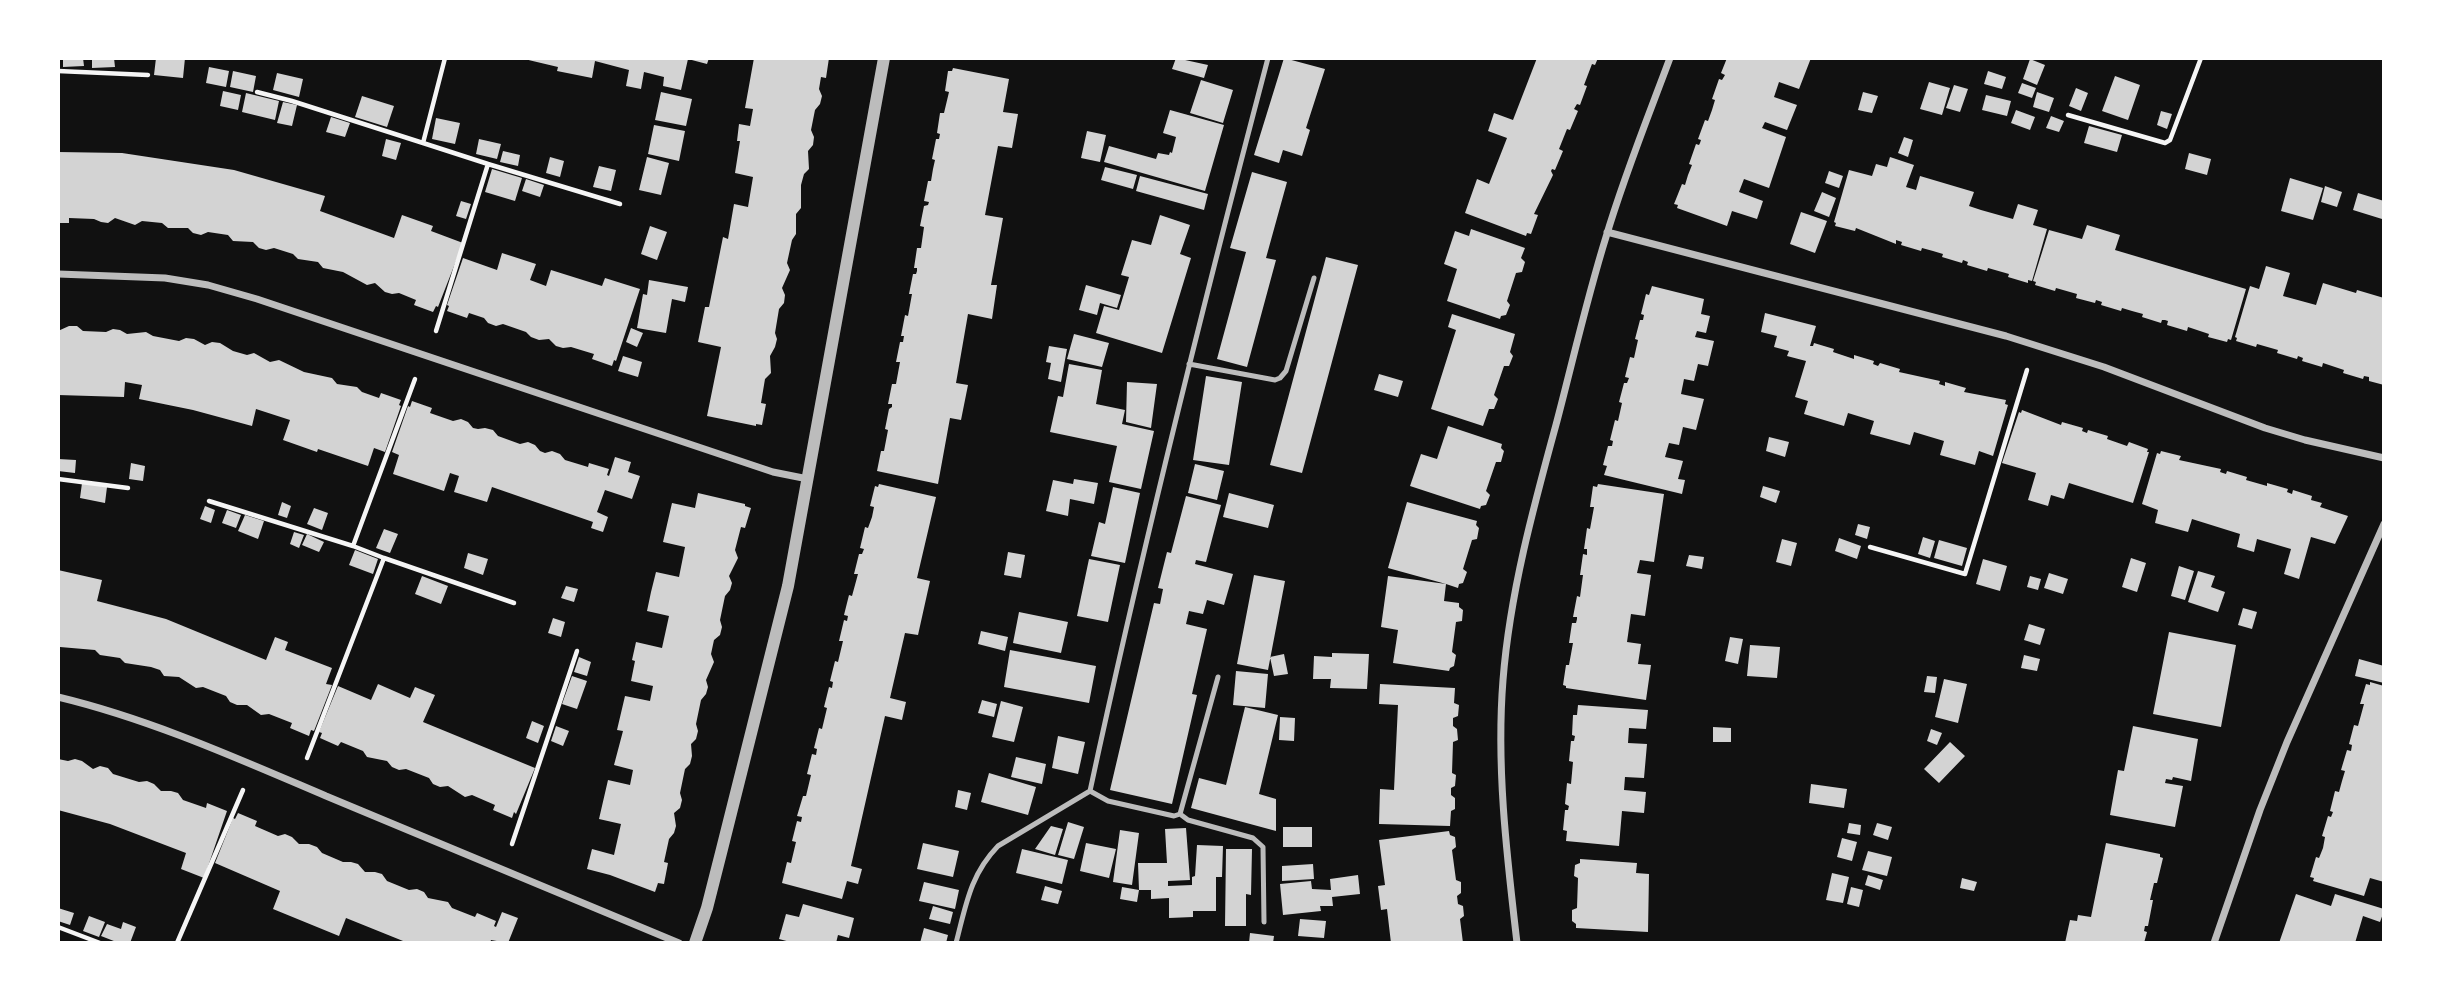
<!DOCTYPE html>
<html>
<head>
<meta charset="utf-8">
<style>
	body { margin:0 }
	#map { position:relative; width:2442px; height:1001px; overflow:hidden; background:#111; font-family:Arial,sans-serif }
	canvas { display:block }
	.frame { position:absolute; inset:0; border:60px solid #fff; pointer-events:none }
</style>
</head>
<body>
<div id="map">
<canvas width="2442" height="1001"></canvas>
<div class="frame"></div>
</div>
<script>
const context = document.querySelector('canvas').getContext('2d');
context.lineJoin = 'round';
function fillPath(path, color) { context.fillStyle = color; context.fill(path, 'evenodd'); }
function stroke(path, color, width, dash) { context.strokeStyle = color; context.lineWidth = width; context.lineCap = dash ? 'butt' : 'round'; context.setLineDash(dash || []); context.stroke(path); }
fillPath(new Path2D(`
	M63,58H83L84,66L63,67Z
	M92,58H114L115,67L92,68Z
	M156,58H185L183,78L154,75Z
	M520,58H709L707,64L688,59L681,90L663,86L664,77L644,72L641,89L626,86L629,70L595,61L592,78L557,71L558,67Z
	M754,58H829L826,78L821,77L819,89L822,96L820,104L815,110L811,130L814,137L813,145L808,151L809,169L804,174L801,185V208L796,214V234L792,240L787,263L790,270L782,288L785,295L784,303L779,309L775,333L777,339L775,347L770,356L771,373L765,379L761,403L766,404L762,425L756,424V426L707,416L721,347L698,342L705,307H709L723,237L728,239L734,204L748,207L753,177L735,173L740,141H737L739,124L750,126L753,109L745,108Z
	M1176,58L1208,65L1204,78L1172,69Z
	M1284,58L1325,69L1306,128L1310,130L1302,156L1283,150L1279,163L1254,155Z
	M1537,58H1598L1595,65L1592,64L1584,85L1587,86L1580,105L1577,104L1574,109L1578,111L1570,130L1567,129L1559,149L1563,151L1555,170L1552,169L1551,171L1553,175L1534,214L1538,215L1531,234L1527,233L1526,236L1465,213L1477,179L1489,184L1507,138L1488,131L1494,113L1513,120Z
	M1727,58H1811L1799,89L1779,82L1774,97L1797,105L1787,130L1765,122L1762,128L1786,137L1769,188L1744,179L1739,192L1763,201L1757,219L1732,211L1727,226L1677,208L1678,205L1674,204L1682,184L1685,185L1688,175L1692,165L1689,164L1696,144L1699,145L1700,143L1701,140L1698,139L1705,120L1708,121L1712,110L1715,100L1712,99L1719,79L1722,80L1725,75L1721,73Z
	M2030,59L2045,65L2037,85L2023,79Z
	M209,67L229,71L226,87L206,83Z
	M953,68L1009,79L1003,112L1018,114L1012,148L998,146L985,215L1003,218L991,285H997L992,319L968,314L956,383L968,385L961,420L950,418L938,484L877,471L881,451H884L888,430L885,429L889,409L892,407V404H888L892,384H896L900,362H896L900,342H903L904,336H901L905,315L908,316L912,294H909L913,274H916L917,271V268H914L917,248H921L924,227L920,226L924,206L928,205L929,202L924,201L928,181H931L933,169L935,160L932,159L936,139H939L940,134L937,133L940,113H944L949,92L945,91L948,71H952Z
	M233,71L256,76L253,92L230,87Z
	M1988,71L2006,77L2002,89L1984,84Z
	M277,73L303,79L299,97L273,90Z
	M2115,76L2140,85L2128,120L2102,111Z
	M1201,80L1233,90L1223,123L1190,113Z
	M1929,82L1950,88L1942,115L1920,109Z
	M2022,83L2036,88L2032,98L2018,93Z
	M1954,85L1968,89L1960,112L1946,108Z
	M2076,88L2088,93L2081,111L2069,106Z
	M223,91L241,95L238,110L220,106Z
	M661,92L692,99L686,126L655,120Z
	M1863,92L1878,96L1872,113L1858,110Z
	M2037,92L2054,98L2049,112L2033,107Z
	M246,93L279,101L275,120L242,112Z
	M1986,95L2011,101L2007,116L1982,110Z
	M362,96L394,106L387,127L355,117Z
	M283,102L297,105L292,126L277,123Z
	M1170,110L1224,125L1205,191L1104,162L1109,146L1156,159L1158,153L1169,155L1170,152L1172,153L1176,137L1163,133Z
	M2016,110L2035,117L2030,130L2011,123Z
	M2161,111L2172,114L2167,129L2157,125Z
	M2051,116L2064,121L2059,132L2046,128Z
	M331,117L350,123L345,137L326,132Z
	M436,118L460,123L455,144L432,139Z
	M654,125L685,131L679,161L648,154Z
	M2089,126L2122,135L2117,152L2084,143Z
	M1087,131L1106,135L1100,162L1081,158Z
	M1904,137L1913,140L1908,157L1898,153Z
	M386,139L401,143L396,160L382,156Z
	M479,139L501,144L497,159L476,154Z
	M503,151L520,155L518,166L500,162Z
	M58,152L122,153L234,170L325,196L320,211L394,238L402,215L433,226L431,231L463,243L438,307L436,306L433,312L414,305L416,300L399,293L392,294L385,292L375,283L367,285L343,272L323,268L318,262L298,259L293,254L274,248L266,250L259,248L253,242L233,241L228,235L208,232L201,235L193,233L188,228H168L162,223L142,221L135,225L115,218L108,223L101,222L94,219L69,218V223H58Z
	M2189,153L2211,159L2207,175L2185,169Z
	M550,157L564,161L560,177L546,173Z
	M647,157L669,163L661,195L639,190Z
	M1890,157L1914,165L1906,187L1916,190L1920,176L1974,192L1969,206L1981,210L2013,219L2018,204L2038,210L2033,225L2047,229L2032,281L2028,280V283L2008,277L2009,274L1988,268L1987,271L1967,265L1968,262L1963,260L1962,263L1942,257L1943,254L1933,251L1922,248L1921,251L1901,245L1902,242L1896,240V244L1856,228L1855,231L1835,226L1836,223L1834,222L1849,170L1872,176L1876,164L1887,167Z
	M599,166L616,170L611,191L593,187Z
	M1105,167L1137,175L1133,189L1101,180Z
	M492,169L522,178L515,201L485,192Z
	M1829,171L1843,176L1839,188L1825,183Z
	M1252,172L1287,182L1266,258L1276,260L1247,367L1217,359L1246,252L1230,248Z
	M1140,176L1208,194L1204,210L1136,191Z
	M2290,178L2323,188L2313,220L2281,211Z
	M526,179L544,185L540,197L522,191Z
	M2325,186L2342,192L2337,207L2321,202Z
	M1822,192L1836,198L1829,217L1814,211Z
	M2358,193L2384,201L2382,219L2353,210Z
	M461,201L471,204L466,219L456,216Z
	M1801,212L1827,221L1815,253L1790,244Z
	M1160,215L1190,225L1180,254L1191,258L1162,353L1096,333L1104,306L1119,310L1129,277L1121,275L1132,240L1151,245Z
	M2087,225L2120,235L2115,250L2246,289L2231,340L2228,339L2227,342L2208,337L2209,334L2188,327L2187,331L2167,325L2168,321L2165,320H2162L2161,323L2142,317L2143,314L2132,311L2122,308L2121,311L2101,305L2102,302L2096,300L2095,303L2076,298L2077,294L2056,288L2055,291L2035,285L2036,282L2033,281L2049,230L2082,239Z
	M650,226L667,232L657,260L641,254Z
	M1471,229L1525,248L1521,258L1525,262L1522,272L1516,273L1507,301L1510,305L1506,315L1501,316L1500,319L1447,301L1457,269L1444,264L1455,231L1469,236Z
	M502,253L536,264L530,280L546,286L551,270L602,286L605,278L640,289L616,361L614,360L612,366L592,359L594,354L571,347L563,348L556,346L549,339L539,340L531,337L526,332L503,324L496,326L488,323L484,318L469,313L467,318L447,311L449,306L447,305L463,258L497,270Z
	M1326,257L1358,265L1302,473L1270,465Z
	M2266,266L2290,273L2283,296L2316,305L2323,283L2356,293L2357,290L2384,298V385L2369,381V377L2364,376L2363,379L2343,373L2344,370L2323,363L2322,367L2302,361L2303,358L2298,356L2297,359L2277,353L2278,350L2257,344L2256,347L2236,341L2237,338L2235,337L2250,286L2259,289Z
	M649,280L688,287L685,302L672,299L666,333L637,328L643,294L647,295Z
	M1086,285L1121,295L1117,308L1100,303L1097,315L1079,310Z
	M1652,286L1704,299L1701,314L1710,316L1706,333L1697,331L1695,337L1714,341L1708,366L1698,364L1694,381L1684,379L1681,394L1704,399L1696,430L1683,427L1679,445L1669,443L1665,457L1683,461L1678,479L1685,480L1682,494L1604,475L1607,466L1603,465L1608,446H1612L1613,441L1610,440L1615,420L1618,421L1622,403L1619,402L1624,383H1627L1629,378L1625,377L1630,357L1634,358L1638,340L1635,339L1640,320H1643L1644,315L1641,314L1646,294L1649,295Z
	M1765,313L1816,326L1810,346H1813L1814,343L1834,349L1833,352L1854,359V355L1874,361L1873,364L1878,366L1880,363L1900,369L1899,372L1940,381L1939,384L1945,386V382L1966,388L1964,392L2006,400L2005,404L2008,405L1993,456L1979,451L1975,465L1940,455L1944,441L1914,432L1910,445L1870,434L1874,421L1848,413L1844,426L1804,414L1808,401L1795,397L1806,361L1787,356L1789,351L1774,347L1777,336L1761,332Z
	M1452,314L1515,334L1510,352L1513,356L1509,366H1504L1494,395L1498,399L1494,409H1489L1483,426L1431,409L1456,330L1448,327Z
	M69,326H77L83,331L106,332L113,329L120,330L127,334L146,332L153,336L179,341L186,338L194,339L205,345L212,342L220,343L233,351L247,355L254,353L270,362L279,360L304,372L332,378L337,384L357,387L362,392L379,398L381,393L401,400L399,405L401,406L385,452L374,448L368,466L318,449L317,452L283,440L290,420L256,409L252,426L193,410L139,399L142,385L125,382L124,397L58,395V331Z
	M631,328L643,333L637,347L626,342Z
	M1074,334L1109,343L1102,367L1067,359Z
	M1049,346L1067,349L1061,382L1048,379L1051,363L1046,362Z
	M623,356L642,362L638,377L618,371Z
	M1069,364L1102,370L1096,404L1125,410L1122,424L1154,431L1141,489L1109,482L1117,446L1050,432L1058,396L1063,397Z
	M1379,374L1403,381L1398,397L1374,390Z
	M1206,376L1242,382L1229,465L1193,460Z
	M1127,382L1157,384L1151,428L1126,422Z
	M412,401L432,408L430,413L453,421L461,419L468,422L473,428L478,429L485,428L493,430L498,436L520,444L528,442L535,445L540,451L545,453L552,451L560,454L565,460L588,467L589,463L609,469L607,475L609,476L615,457L631,462L628,472L640,476L632,499L605,490L597,512L608,517L603,532L591,528L593,522L492,487L487,502L454,492L459,476L450,473L444,491L393,474L399,455L392,452L408,406L410,407Z
	M2022,410L2061,425L2062,422L2083,428L2082,431L2087,433L2088,430L2108,436L2107,439L2127,446L2129,442L2148,449L2147,452H2149L2133,503L2069,483L2064,499L2051,495L2048,506L2028,500L2036,473L2002,463L2019,412L2021,413Z
	M1448,426L1502,444L1501,448L1504,451L1501,462H1496L1486,491L1490,495L1486,505L1481,506L1480,509L1410,486L1421,454L1437,459Z
	M1769,437L1789,442L1785,457L1766,451Z
	M2161,451L2181,456L2179,460L2221,469L2220,472L2226,474L2227,471L2247,477L2246,480L2267,486V483L2288,489L2287,492L2292,494L2293,490L2312,496L2311,500L2322,503L2320,507L2348,516L2335,544L2311,537L2299,579L2284,574L2291,549L2257,539L2254,552L2237,547L2240,534L2192,519L2188,532L2155,523L2158,510L2142,504L2157,453L2160,454Z
	M58,459L76,460L75,473L58,471Z
	M131,463L145,466L143,481L129,479Z
	M1195,464L1224,471L1217,500L1188,493Z
	M1074,479L1098,483L1094,504L1070,499L1068,516L1046,511L1053,480L1073,484Z
	M82,483L107,487L105,503L80,498Z
	M879,484L936,497L917,578L930,581L918,635L905,633L890,698L906,702L902,720L885,716L851,866L862,869L858,884L847,881L842,899L782,883L787,862L791,863L796,842L792,841L797,821L801,822L802,817L797,816L803,796H806L811,775L807,774L812,754L816,755L817,749L814,748L819,728L822,729L827,708L824,707L829,687L832,688L833,682L830,681L835,661L838,662L843,641H839L844,620L847,621L848,616L844,615L849,595L852,596L858,574H854L859,554H862L864,549L860,548L865,527L868,528L872,517L874,507L870,506L875,486L878,487Z
	M1598,484L1664,494L1654,562L1640,560L1637,573L1651,575L1645,616L1631,614L1627,642L1641,644L1638,664L1651,665L1646,700L1566,688V686L1563,685L1566,665H1569L1573,643H1569L1572,623H1576L1577,619V617H1573L1577,596L1580,597L1583,575H1580L1583,554L1587,555V549H1584L1587,528L1590,529L1594,507H1590L1593,486L1597,487Z
	M1763,486L1780,491L1776,503L1760,497Z
	M1113,487L1140,493L1125,563L1091,556L1099,522L1105,524Z
	M698,493L745,504V506L751,508L745,528L741,527L735,550L738,558L729,576L732,583L730,590L725,596L720,620L722,627L720,635L714,640L711,654L714,662L706,680L708,687L706,694L701,700L696,724L698,731L696,739L691,744L692,756L690,764L685,769L680,793L682,800L680,808L674,813L676,826L674,833L669,839L664,862L668,863L664,884L658,883L655,892L610,875L587,869L592,849L614,855L621,824L599,819L608,780L630,785L633,770L614,765L623,731L617,730L625,696L650,701L653,686L631,681L635,661L632,660L636,642L662,648L669,616L647,611L651,592L656,572L679,577L685,547L663,542L672,503L695,508Z
	M1229,493L1274,505L1268,528L1223,517Z
	M1186,496L1221,505L1206,562L1196,560L1195,564L1233,574L1224,605L1207,600L1203,614L1189,611L1186,624L1207,629L1192,694L1197,695L1172,804L1110,790L1154,603L1160,604L1163,589L1158,588L1167,552L1171,553Z
	M282,502L291,506L287,518L278,515Z
	M1407,502L1477,521L1476,525L1479,528L1477,539L1472,540L1463,569L1467,572L1463,583L1459,584L1458,588L1446,584L1444,601L1459,603V607L1463,610L1462,621L1456,622L1452,652L1456,655L1454,666L1450,668L1449,671L1393,663L1398,630L1381,627L1388,576L1446,584L1388,568Z
	M205,506L215,510L211,523L200,519Z
	M314,508L328,513L322,530L307,524Z
	M227,510L241,515L236,528L222,523Z
	M245,515L264,521L258,539L238,531Z
	M1858,524L1870,527L1867,539L1855,535Z
	M384,529L398,534L390,553L376,548Z
	M294,532L304,535L299,548L290,544Z
	M307,534L324,542L319,552L302,545Z
	M1923,537L1935,541L1930,558L1918,554Z
	M1839,538L1861,546L1857,559L1835,551Z
	M1782,539L1797,543L1791,566L1776,562Z
	M1939,540L1967,548L1962,566L1934,558Z
	M355,550L378,559L373,574L349,565Z
	M1008,552L1025,555L1021,578L1004,575Z
	M468,553L488,559L483,575L464,568Z
	M1689,555L1704,557L1702,569L1686,566Z
	M2131,558L2146,563L2137,592L2122,587Z
	M1089,559L1120,565L1108,622L1077,616Z
	M1983,559L2007,566L2000,591L1976,584Z
	M2179,566L2194,571L2185,600L2171,596Z
	M58,570L102,580L97,601L166,619L266,660L275,637L288,642L285,650L332,668L326,684L332,685L314,731L311,730L309,736L290,728L292,723L269,714L261,715L247,705H237L230,702L226,696L203,687L196,688L179,677L164,676L160,670L151,667L125,663L120,658L100,655L95,650L60,647L58,645Z
	M2198,571L2215,576L2211,587L2225,592L2218,612L2188,602Z
	M2049,573L2068,579L2063,594L2044,588Z
	M1254,575L1285,581L1268,670L1237,664Z
	M422,576L448,586L441,604L415,594Z
	M2030,576L2041,579L2038,590L2027,587Z
	M566,586L578,589L574,602L561,598Z
	M2243,608L2257,612L2252,629L2238,625Z
	M1019,612L1068,622L1061,653L1013,643Z
	M553,618L565,622L561,637L548,633Z
	M2029,624L2045,629L2040,645L2024,640Z
	M981,631L1008,637L1005,651L978,644Z
	M2169,632L2236,645L2221,727L2153,714Z
	M1730,637L1743,639L1738,664L1725,661Z
	M1750,645L1780,647L1777,678L1747,676Z
	M1010,650L1096,666L1089,703L1004,687Z
	M1332,653L1369,654L1367,689L1330,688L1331,679H1313L1314,656L1332,657Z
	M1284,654L1288,674L1274,676L1270,657Z
	M2024,655L2040,659L2037,671L2021,668Z
	M579,657L591,662L587,676L574,672Z
	M2359,659L2384,666V683L2355,676Z
	M1236,671L1268,674L1265,708L1233,705Z
	M572,676L587,681L577,709L562,704Z
	M1927,676L1937,677L1935,693L1924,692Z
	M1944,679L1967,684L1958,723L1935,717Z
	M2370,682L2384,686V882L2370,878L2364,896L2313,881L2314,878L2310,877L2316,857L2319,858L2323,848L2325,837L2322,836L2328,816L2331,817L2333,812L2330,811L2335,791L2339,792L2342,781L2345,771L2341,770L2347,750L2351,751L2352,745L2349,744L2354,725L2358,726L2364,704H2360L2366,684L2370,685Z
	M378,684L410,698L415,687L435,695L423,722L535,768L516,814L514,812L512,818L493,810L495,805L472,795L465,797L448,786L440,787L433,784L429,778L406,769L399,770L392,767L387,761L367,757L363,751L341,742L338,746L320,738L322,733L319,732L338,686L371,700Z
	M1380,684L1455,688L1454,703L1459,705L1458,716L1453,718V726L1457,729L1458,740L1453,742L1452,773L1456,775L1455,786L1451,788V795L1455,798V809L1451,811L1450,826L1379,824L1380,789L1394,790L1398,705L1379,704Z
	M982,700L997,704L994,717L978,713Z
	M1001,701L1023,707L1014,742L992,737Z
	M1578,705L1648,710L1646,729L1629,728L1628,743L1647,744L1644,778L1625,777L1624,790L1646,792L1644,813L1622,811L1619,846L1566,841L1567,831L1563,830L1565,810H1568L1569,806L1565,804L1567,783L1571,784L1573,762L1569,761L1571,741H1574L1575,736L1572,735L1573,715H1577Z
	M1245,707L1278,715L1259,794L1276,799V831L1191,808L1199,778L1226,785Z
	M1280,717L1295,718L1294,741L1279,740Z
	M532,721L544,726L538,743L526,738Z
	M556,726L569,731L563,746L551,741Z
	M2133,726L2198,739L2191,781L2173,777L2172,780L2166,779L2165,783L2183,786L2175,827L2110,815L2118,770L2124,771Z
	M1713,727L1731,728V742H1713Z
	M1931,729L1942,733L1937,745L1927,741Z
	M1058,736L1085,742L1078,774L1052,768Z
	M1950,742L1965,756L1939,783L1924,769Z
	M1016,757L1046,764L1042,784L1011,777Z
	M58,759L68,761L75,759L82,761L93,769L100,766L108,768L113,774L139,782L147,781L154,784L161,791H171L178,793L183,800L206,808L207,803L227,811L204,878L181,869L186,853L110,824L58,810Z
	M989,773L1036,787L1028,815L981,802Z
	M1811,784L1847,789L1844,808L1809,803Z
	M958,790L971,793L967,810L955,807Z
	M238,813L257,821L255,826L278,836L285,834L292,837L299,844H309L317,847L322,853L343,862H351L358,864L365,872H375L382,874L387,881L409,890L417,889L424,892L428,898L448,902L452,908L475,917L477,913L496,921L494,926L496,927L502,912L518,918L508,943L491,940L490,943H408L346,918L339,936L273,909L280,891L215,863L233,818L235,819Z
	M1068,822L1084,827L1074,859L1058,855Z
	M1849,823L1861,825L1860,835L1847,833Z
	M1877,823L1892,827L1888,840L1873,835Z
	M1051,826L1063,829L1055,855L1035,849Z
	M1283,827H1312V847H1283Z
	M1186,828L1190,880L1168,881V886L1192,885V877L1195,876L1197,845L1223,846L1222,877H1216V911H1193V917L1169,918V898L1151,899V890H1139L1138,863H1167L1165,829Z
	M1120,830L1139,833L1132,885L1113,882Z
	M1449,831L1450,835L1455,837L1456,847L1452,850L1456,880L1461,882V893L1457,896L1458,904L1463,906L1464,916L1460,919L1463,943H1391L1387,909L1381,910L1378,886L1385,885L1379,840Z
	M1842,838L1857,842L1852,861L1837,857Z
	M923,843L959,851L953,877L917,869Z
	M1086,843L1116,849L1109,878L1080,871Z
	M2106,843L2160,854V857L2163,858L2157,883H2154L2150,900H2153L2148,926H2145L2144,931L2147,932L2144,943H2065L2070,920L2077,921L2078,915L2091,917Z
	M1022,849L1068,860L1062,884L1016,873Z
	M1226,849H1252L1251,895L1246,894V926H1225Z
	M1868,851L1892,857L1887,876L1862,870Z
	M1580,859L1637,863L1636,873L1649,874L1648,932L1576,928V924L1572,921V910L1577,908L1578,878L1574,876L1575,865L1580,863Z
	M1313,864L1314,879L1282,881V866Z
	M1832,873L1849,877L1843,903L1826,900Z
	M1358,875L1360,894L1332,897L1333,906H1320L1321,911L1283,915L1280,884L1311,881L1312,889L1331,890L1330,879Z
	M1868,875L1883,880L1880,890L1865,885Z
	M1962,878L1977,882L1974,891L1960,888Z
	M924,882L959,890L955,909L919,901Z
	M1045,886L1062,891L1058,904L1041,900Z
	M1122,887L1139,890L1137,902L1120,899Z
	M1851,887L1863,890L1859,907L1847,904Z
	M2296,894L2331,906L2335,894L2384,909V911L2380,922L2363,916L2355,943H2279Z
	M803,904L854,918L849,938L838,935L836,943H794L779,939L786,914L799,917Z
	M933,906L953,912L950,924L929,919Z
	M58,908L74,913L70,925L58,921Z
	M89,916L105,922L99,937L83,931Z
	M1300,919L1326,921L1324,938L1298,936Z
	M123,922L136,927L130,943H119L101,936L107,924L121,929Z
	M924,928L948,935L946,943H920Z
	M1250,933L1274,936L1273,943H1249Z`), '#d3d3d3');
stroke(new Path2D(`
	M58,71L148,75
	M257,92L292,101L423,143
	M2068,115L2165,143L2170,140L2201,58
	M488,164L620,204
	M436,331L488,164L423,143L445,58
	M58,479L128,488
	M209,501L353,546
	M1870,547L1965,574L2027,370
	M384,558L514,603
	M307,758L384,558L353,546L415,379
	M512,844L577,651
	M58,927L100,943
	M177,943L243,790`), '#f5f5f5', 4.5);
stroke(new Path2D(`
	M1189,364L1275,380L1280,378L1286,371L1314,278
	M1218,677L1180,814L1174,816L1108,801L1090,791C1143,545 1204,301 1268,58
	M1180,814L1188,820L1253,838L1263,847L1264,922
	M956,943C966,905 970,875 998,846L1090,791`), '#bcbcbc', 5);
stroke(new Path2D(`
	M1607,232L2006,336L2104,367L2265,428L2305,440L2384,458
	M58,274L165,278L208,285L257,299L773,472L808,479
	M58,697C150,719 239,759 326,796C444,845 562,894 679,943
	M1517,943C1507,857 1496,767 1503,680C1510,592 1534,505 1557,421C1573,360 1587,298 1606,237C1624,176 1648,117 1670,58
	M2214,943L2260,810L2287,742L2384,524`), '#bcbcbc', 7);
stroke(new Path2D(`
	M695,943L707,908L722,849L788,586L884,58`), '#bcbcbc', 12);
</script>
</body>
</html>
